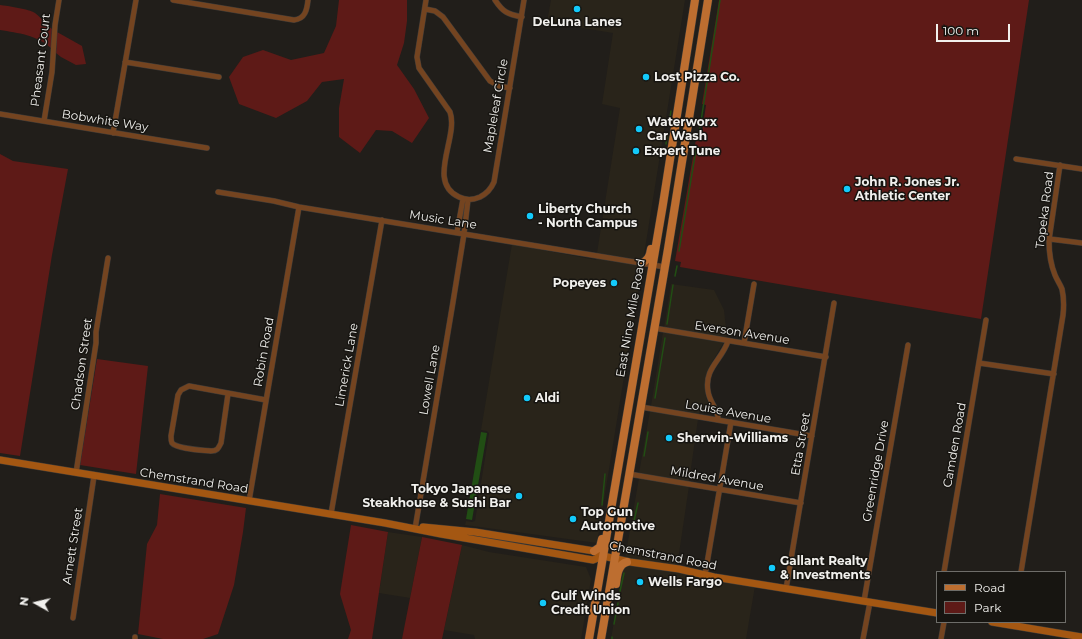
<!DOCTYPE html>
<html>
<head>
<meta charset="utf-8">
<style>
	body { margin:0 }
	#map { position:relative; width:1082px; height:639px; overflow:hidden; background:#211e1a; font-family:Montserrat,sans-serif }
	canvas { display:block }
	.legend { position:absolute; left:936px; top:571px; width:130px; height:52px; box-sizing:border-box; background:#171511; border:1px solid #6e6d69; margin:0; padding:5px 7px; list-style:none; font-size:12px; color:#f1f0ed }
	.legend li { display:flex; align-items:center; gap:8px; height:20px }
	.legend b { width:20px; border:1px solid #6e6d69 }
	.north { position:absolute; left:16px; top:583px; width:40px; height:40px; -webkit-text-stroke:3px #171511; paint-order:stroke; rotate:278deg; font-size:11px; font-weight:700; line-height:16px; text-align:center; color:#f1f0ed }
	.north::after { content:''; display:block; margin:auto; width:14px; height:18px; background:#f1f0ed; clip-path:polygon(50% 0,100% 100%,50% 72%,0 100%) }
	.scale { position:absolute; left:936px; top:24px; width:74px; height:18px; box-sizing:border-box; border:2px solid #f1f0ed; border-top:0; padding-left:5px; font-size:12px; line-height:14px; white-space:nowrap; color:#f1f0ed; -webkit-text-stroke:3px #171511; paint-order:stroke }
</style>
</head>
<body>
<div id="map">
<canvas width="1082" height="639"></canvas>
<ul class="legend">
<li><b style="height:5px;background:#bd6e30"></b>Road</li>
<li><b style="height:11px;background:#5e1a17"></b>Park</li>
</ul>
<div class="north">N</div>
<div class="scale">100 m</div>
</div>
<script>
const context = document.querySelector('canvas').getContext('2d');
context.lineJoin = 'round';
function fillPath(path, color) { context.fillStyle = color; context.fill(path, 'evenodd'); }
function stroke(path, color, width, dash) { context.strokeStyle = color; context.lineWidth = width; context.lineCap = dash ? 'butt' : 'round'; context.setLineDash(dash || []); context.stroke(path); }
function label(font, color, halo, rows, align = 'center') {
  context.font = font + ' Montserrat,sans-serif'; context.lineWidth = 3; context.setLineDash([]); context.textBaseline = 'middle'; context.strokeStyle = halo; context.fillStyle = color; for (const [text, x, y, turn = 0] of rows) {
    context.save(); context.translate(x, y); context.rotate((+turn || 0) * Math.PI / 180); context.textAlign = isNaN(turn) ? turn : align; if (halo) context.strokeText(text, 0, 0); context.fillText(text, 0, 0); context.restore();
  }
}
fillPath(new Path2D(`
	M551,0H685L643,261L597,253L620,108L602,104L613,33L547,22Z
	M512,244L596,260L597,258L642,266L597,543L465,525L466,521L472,522L475,521L489,433L487,431L481,430Z
	M671,284L714,290L724,310L727,338L664,328Z
	M663,332L724,342L711,364L706,377L705,392L707,400L713,412L700,409L699,415L651,406Z
	M650,411L698,419L689,482L639,473Z
	M639,478L689,486L677,567L625,558Z
	M388,532L422,537L410,598L379,593Z
	M462,545L489,552L586,567L591,579L581,639H475L474,635L444,630Z
	M624,563L678,572L755,586L746,639H611Z`), '#29241a');
fillPath(new Path2D(`
	M339,0H407V21L404,43L397,65L414,89L429,118L412,143L392,131L376,130L360,153L339,137V108L344,79L322,82L307,101L276,118L239,104L229,77L243,57L263,50L291,60L324,53L336,26Z
	M719,0H1029L981,319L680,267L681,262L675,261L696,139H701L706,105L702,104Z
	M0,5C8,6 29,9 35,13C42,18 45,25 52,29L51,48C37,35 18,33 0,30Z
	M57,32L82,46L86,64L76,65L61,57L56,53Z
	M0,154L13,161L68,169L52,255L20,456L0,453Z
	M97,359L148,366L136,474L80,465Z
	M160,494L246,508L243,532L234,585L218,634L203,639H163L138,634L147,544L157,525Z
	M351,525L388,532L372,639H348L351,630L340,594Z
	M422,537L462,545L442,639H402Z`), '#5e1a17');
fillPath(new Path2D(`
	M481,432L487,433L472,520L466,519Z`), '#214e14');
stroke(new Path2D(`
	M669,124L671,111
	M698,140L720,0
	M666,144L667,136
	M679,251L696,150
	M675,276L677,266
	M667,324L673,285
	M655,398L665,338
	M644,456L648,432
	M602,505L605,474
	M631,524L634,521L638,503
	M596,530L598,522
	M620,591L624,573
	M614,624L618,603
	M612,639V637`), '#214e14', 1.5);
const street = new Path2D(`
	M173,0L294,20C305,19 307,10 308,0
	M426,0L417,57L419,68L450,112C459,137 426,182 459,197C465,200 473,200 480,197C486,194 491,189 494,182L524,0
	M495,0C503,12 507,14 522,17
	M425,9L435,11L443,17L490,81L499,86L510,88
	M125,62L219,77
	M0,114L207,148
	M44,121L52,72L55,25L59,0
	M113,133L136,0
	M1016,159L1082,169
	M218,192L274,201L299,207L665,267
	M457,232L463,199
	M1050,239L1082,243
	M654,328L826,357
	M744,343L754,284
	M979,363L1054,374
	M228,394L221,443C218,449 217,451 211,451C203,450 177,449 172,443C171,441 171,439 171,436L178,395L181,390L189,386L266,400
	M641,407L812,436
	M718,420C719,410 709,402 708,391C704,368 722,360 728,341
	M76,473L96,343V332L108,258
	M629,474L801,503
	M249,501L299,207
	M331,514L382,220
	M415,529L453,302L464,234L468,200
	M944,572L986,320
	M1021,572L1063,315C1064,306 1064,298 1062,289C1060,284 1057,280 1055,275C1050,263 1049,253 1049,240L1060,165
	M705,575L731,422
	M786,589L834,303
	M864,601L908,345
	M73,618L94,476
	M135,639V637
	M863,639L870,602
	M941,639L944,622`);
const secondary = new Path2D(`
	M0,460L385,523L441,534L593,560L603,556
	M423,527L475,532L594,551L603,556L630,562L679,569L714,577L937,613
	M992,622L1082,637`);
const primary = new Path2D(`
	M642,263C648,260 650,256 651,249
	M594,551L600,547L602,539
	M616,584C617,576 618,564 627,562
	M589,639L663,204L695,0
	M601,639L668,249L708,0`);
stroke(street, '#3e3b38', 6);
stroke(secondary, '#3e3b38', 8);
stroke(primary, '#3e3b38', 9);
stroke(street, '#744420', 5);
stroke(secondary, '#a45712', 7);
stroke(primary, '#bd6e30', 8);
for (const [x, y, r, color] of [
	[577,9,4,"#13cafb"],
	[646,77,4,"#13cafb"],
	[639,129,4,"#13cafb"],
	[636,151,4,"#13cafb"],
	[847,189,4,"#13cafb"],
	[530,216,4,"#13cafb"],
	[614,283,4,"#13cafb"],
	[527,398,4,"#13cafb"],
	[669,438,4,"#13cafb"],
	[519,496,4,"#13cafb"],
	[573,519,4,"#13cafb"],
	[772,568,4,"#13cafb"],
	[640,582,4,"#13cafb"],
	[543,603,4,"#13cafb"]
]) { const dot = new Path2D(); dot.arc(x, y, r, 0, 2 * Math.PI); context.fillStyle = color; context.fill(dot); stroke(dot, '#171511', 1.5); }
label('bold 12px', '#f1f0ed', '#171511', [
	["DeLuna Lanes",577,22,"center"],
	["Lost Pizza Co.",654,77],
	["Waterworx",647,122],
	["Car Wash",647,136],
	["Expert Tune",644,151],
	["John R. Jones Jr.",855,182],
	["Athletic Center",855,196],
	["Liberty Church",538,209],
	["- North Campus",538,223],
	["Popeyes",606,283,"right"],
	["Aldi",535,398],
	["Sherwin-Williams",677,438],
	["Tokyo Japanese",511,489,"right"],
	["Steakhouse & Sushi Bar",511,503,"right"],
	["Top Gun",581,512],
	["Automotive",581,526],
	["Gallant Realty",780,561],
	["& Investments",780,575],
	["Wells Fargo",648,582],
	["Gulf Winds",551,596],
	["Credit Union",551,610]
], 'left');
label('12px', '#f1f0ed', '#171511', [
	["Pheasant Court",41,60,-83],
	["Mapleleaf Circle",496,106,-80],
	["Bobwhite Way",105,121,9],
	["Topeka Road",1045,210,-83],
	["Music Lane",443,220,9],
	["East Nine Mile Road",631,318,-80],
	["Everson Avenue",742,333,9],
	["Robin Road",264,352,-80],
	["Chadson Street",82,364,-82],
	["Limerick Lane",347,365,-80],
	["Lowell Lane",430,380,-80],
	["Louise Avenue",728,412,10],
	["Etta Street",801,444,-80],
	["Camden Road",955,445,-80],
	["Greenridge Drive",876,471,-80],
	["Mildred Avenue",717,479,10],
	["Chemstrand Road",194,481,9],
	["Arnett Street",73,546,-81],
	["Chemstrand Road",663,556,11]
]);
</script>
</body>
</html>
